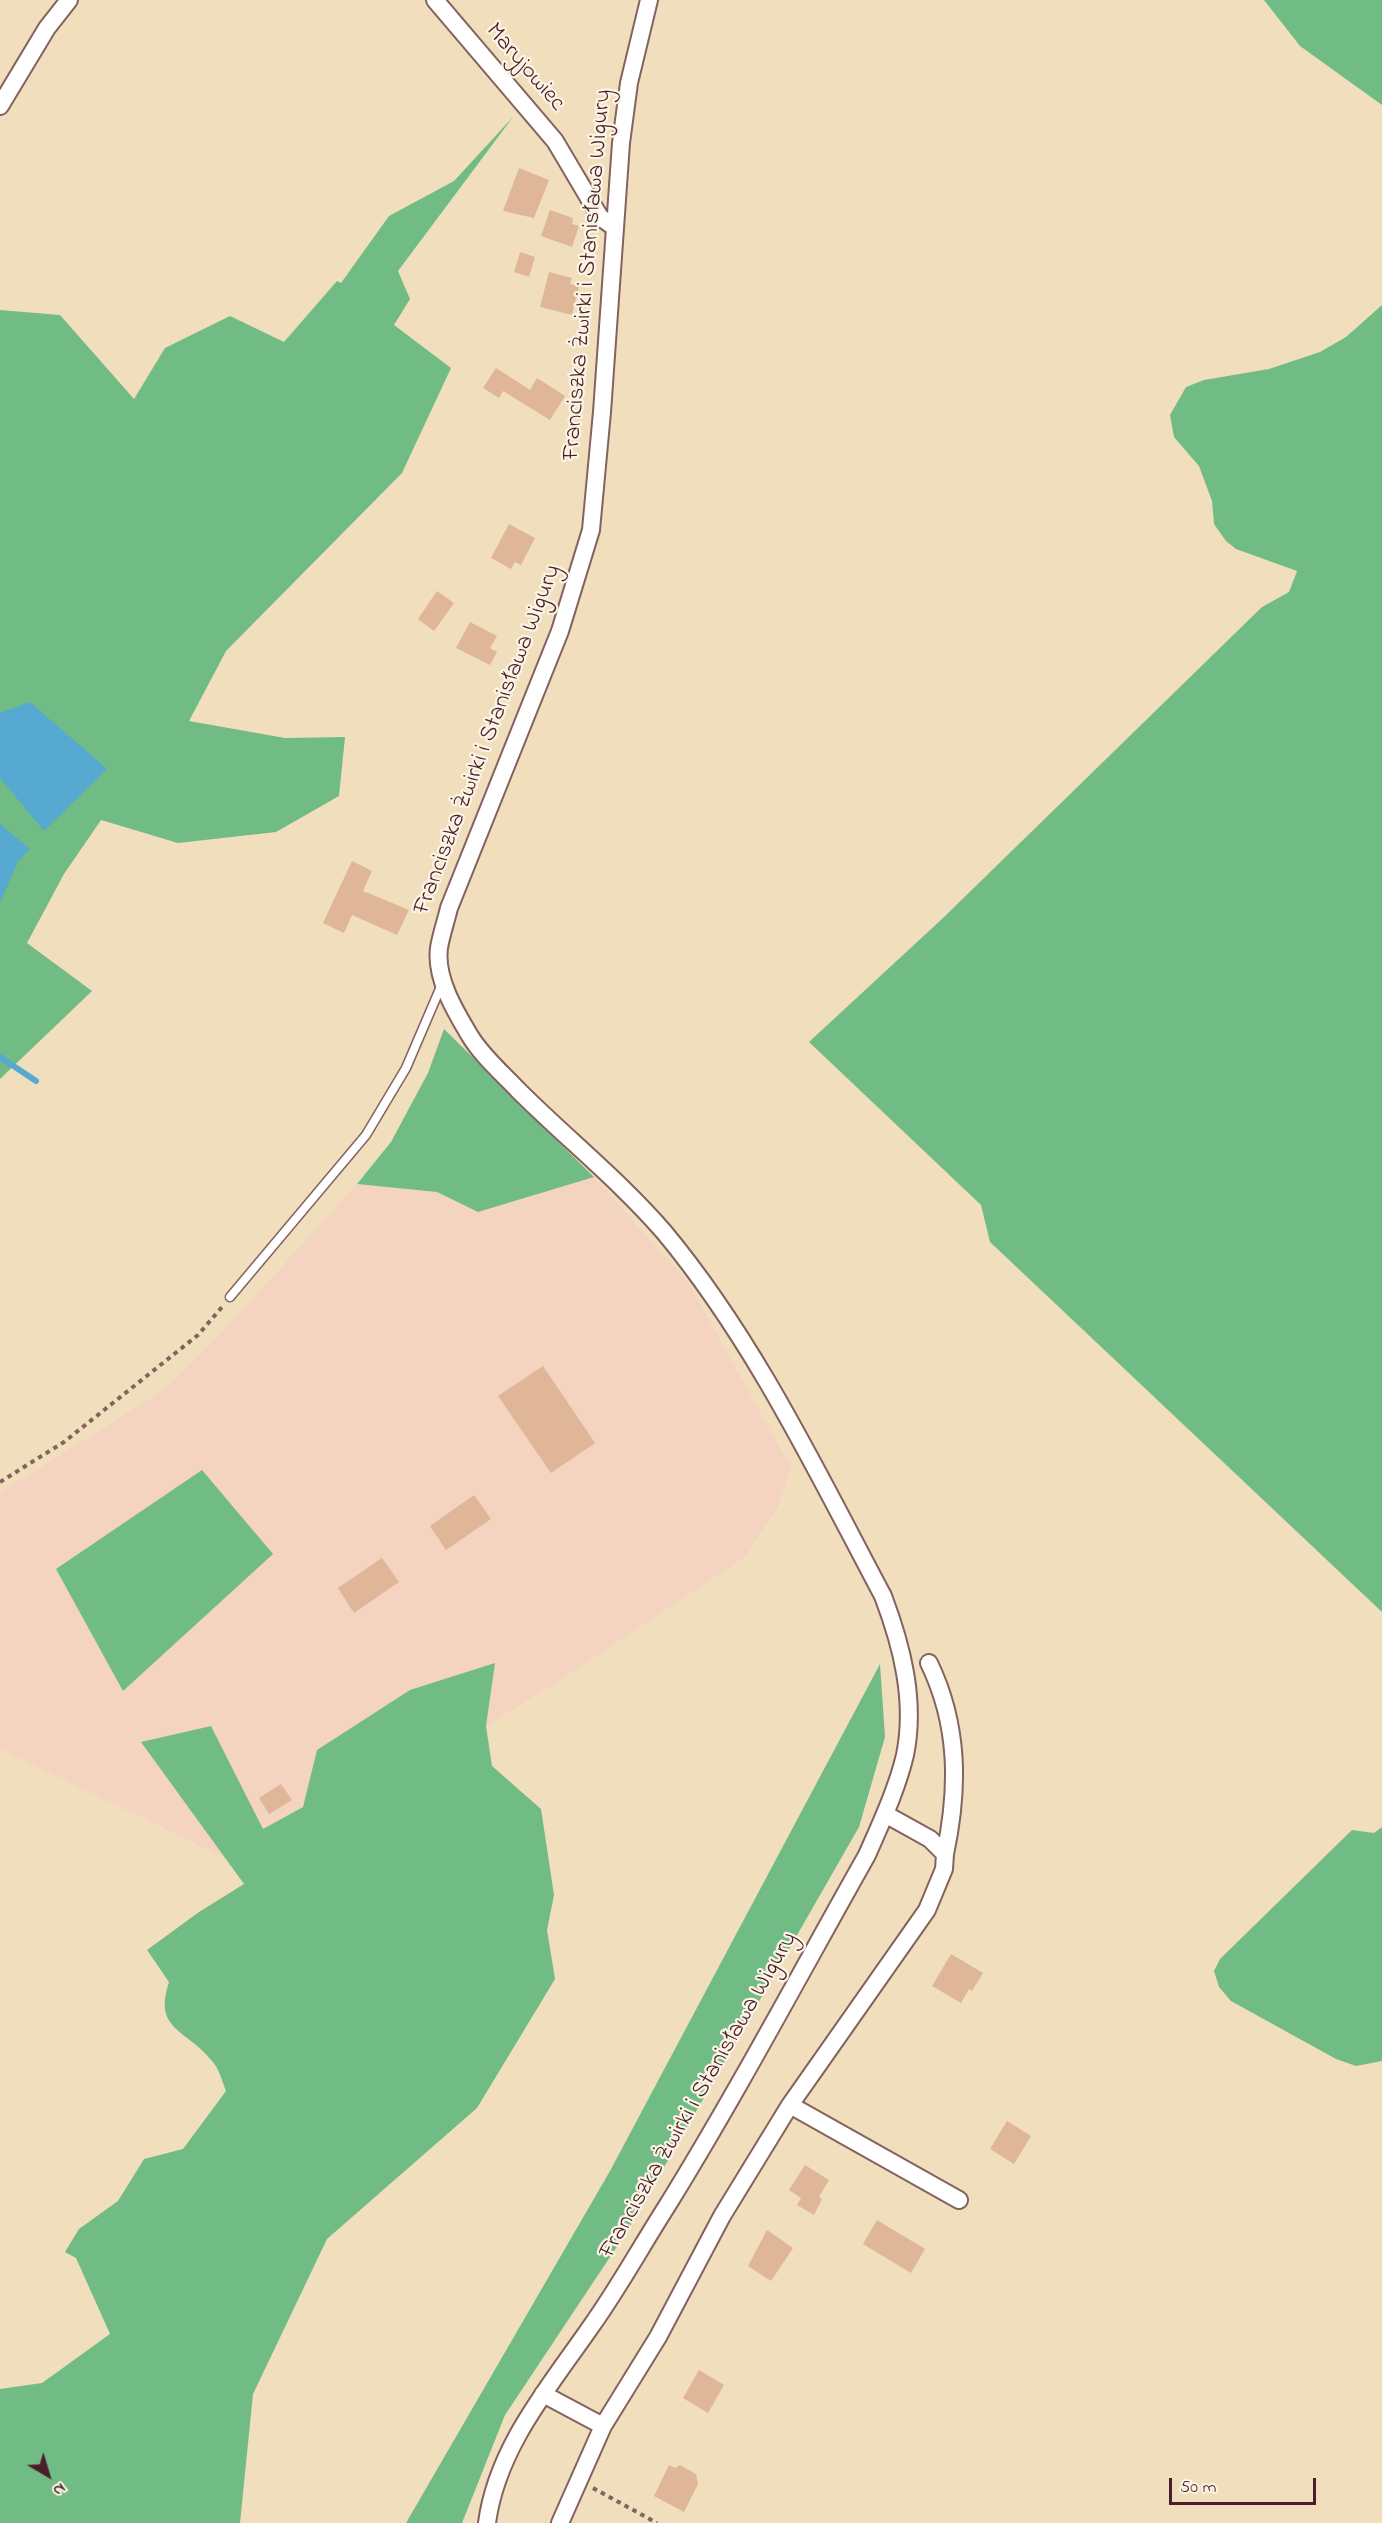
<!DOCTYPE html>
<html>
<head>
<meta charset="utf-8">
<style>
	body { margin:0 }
	#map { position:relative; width:1382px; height:2523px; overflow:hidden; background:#f0debd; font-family:"Indie Flower",sans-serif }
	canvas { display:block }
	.north { position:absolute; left:18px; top:2445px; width:60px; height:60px; -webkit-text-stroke:4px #fcf5e5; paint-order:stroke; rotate:142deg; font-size:16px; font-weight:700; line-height:24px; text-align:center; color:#4a1f2b }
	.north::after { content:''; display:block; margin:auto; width:21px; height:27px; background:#4a1f2b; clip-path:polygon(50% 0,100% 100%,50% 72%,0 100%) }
	.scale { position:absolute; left:1169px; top:2478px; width:147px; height:27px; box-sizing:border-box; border:3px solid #4a1f2b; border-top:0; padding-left:8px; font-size:18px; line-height:21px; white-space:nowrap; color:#4a1f2b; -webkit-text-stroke:4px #fcf5e5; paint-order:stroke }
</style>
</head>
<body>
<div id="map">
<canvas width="1382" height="2523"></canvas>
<div class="north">N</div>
<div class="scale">50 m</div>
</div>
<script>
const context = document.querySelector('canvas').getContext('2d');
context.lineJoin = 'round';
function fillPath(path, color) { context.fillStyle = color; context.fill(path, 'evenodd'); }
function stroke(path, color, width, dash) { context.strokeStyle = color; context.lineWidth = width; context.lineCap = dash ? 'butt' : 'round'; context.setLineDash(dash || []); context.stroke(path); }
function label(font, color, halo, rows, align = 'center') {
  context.font = font + ' "Indie Flower",sans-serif'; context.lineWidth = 4.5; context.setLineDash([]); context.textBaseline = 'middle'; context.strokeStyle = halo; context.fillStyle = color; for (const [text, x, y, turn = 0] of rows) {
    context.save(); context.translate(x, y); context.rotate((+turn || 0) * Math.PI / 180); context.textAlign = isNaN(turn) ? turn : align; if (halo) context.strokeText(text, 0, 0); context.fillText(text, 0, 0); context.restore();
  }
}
fillPath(new Path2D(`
	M594,1177L689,1284L791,1468L778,1507L745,1557L548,1688L486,1726L495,1664L317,1750L303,1807L263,1829L212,1726L142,1742L226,1858L0,1749V1493L164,1390L227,1327L357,1184L437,1192L478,1212Z`), '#f4d3c0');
fillPath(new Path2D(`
	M1264,0H1382V105L1300,46Z
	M513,117L398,271L410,299L394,325L451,368L402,473L226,651L189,721L285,738L345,737L339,796L276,832L178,843L101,820L64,874L27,943L92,991L0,1079V310L60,315L134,399L165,348L230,316L284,342L337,281L341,283L389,216L454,181Z
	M1382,305V1612L990,1242L981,1205L809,1042L943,918L1262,607L1289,592L1297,571L1236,549L1226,541L1214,524L1212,501L1199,466L1174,437L1170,415L1186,387L1204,380L1269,369L1320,352L1346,337Z
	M444,1029L594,1177L478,1212L437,1192L357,1184L391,1142L428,1073Z
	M202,1470L273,1554L123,1691L56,1569Z
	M495,1663L486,1726L492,1766L541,1809L554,1895L547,1930L555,1979L477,2108L327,2239L253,2394L240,2523H0V2389L42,2383L110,2334L76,2258L65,2252L79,2229L118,2201L144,2159L183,2149L226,2091C222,2081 219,2068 212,2061C186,2028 153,2031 169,1982L147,1950L199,1912L244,1884L141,1742L211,1726L263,1829L303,1807L317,1750L410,1690Z
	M880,1664L885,1737L859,1827L628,2230L505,2415L462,2523H406L610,2171Z
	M1382,1827V2061L1356,2066L1336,2059L1231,2001L1219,1987L1214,1971L1220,1959L1352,1830L1374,1833Z`), '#71bc84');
fillPath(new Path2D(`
	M30,702L107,769L44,831L0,778V713Z
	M0,824L30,849L18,861L0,903Z`), '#56aad2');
stroke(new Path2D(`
	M0,1057L36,1081`), '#56aad2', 6);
fillPath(new Path2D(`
	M519,168L549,180L534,218L503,211Z
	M550,210L573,218L572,224L579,226L572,247L541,236Z
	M520,252L535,257L529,277L514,272Z
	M549,272L572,278L570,284L579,286L572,315L540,307Z
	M496,368L530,390L537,378L565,396L550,420L503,391L499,398L483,388Z
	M509,524L535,538L521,565L515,562L511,569L491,558Z
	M437,591L454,603L434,631L418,619Z
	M470,622L497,636L490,648L497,652L490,665L456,648Z
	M352,861L372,871L363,891L409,910L397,935L352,915L344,933L323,923Z
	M543,1366L595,1443L551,1473L498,1396Z
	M474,1495L491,1519L446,1550L430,1526Z
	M382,1558L399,1582L354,1613L338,1588Z
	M281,1784L292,1800L269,1814L259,1798Z
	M951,1954L983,1973L972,1991L969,1989L961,2003L932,1986Z
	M1007,2121L1031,2136L1014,2164L990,2149Z
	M805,2165L829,2180L819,2197L822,2199L814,2215L797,2205L801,2198L789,2190Z
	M877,2220L925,2249L911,2273L863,2244Z
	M767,2230L793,2248L771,2281L748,2266Z
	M699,2370L724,2385L708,2413L683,2398Z
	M669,2465L675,2468L680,2465L696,2474L698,2484L684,2512L654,2496Z`), '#dfb698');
const lane = new Path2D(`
	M230,1297L366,1135L406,1068L442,984`);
const street = new Path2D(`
	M435,0L555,141L600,217L614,227
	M0,106L47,28L69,0
	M929,1663C959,1725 959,1788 945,1854
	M885,1814L930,1839L945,1854L944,1869L927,1910L790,2105L959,2200
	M543,2394L603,2426L658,2337L722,2216L790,2105
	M487,2523C497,2447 550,2386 592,2325C619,2287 642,2245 667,2206C738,2091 801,1972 867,1855C881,1823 897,1789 905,1755C916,1701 902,1646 883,1596C817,1472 754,1340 664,1232C620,1181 566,1138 518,1090C502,1073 482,1056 470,1036C455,1011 435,978 439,948C441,935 446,921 449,908L560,631L591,530L602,412L621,143L629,83L649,0
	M560,2523L603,2426`);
stroke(lane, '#84625e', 11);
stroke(street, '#84625e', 20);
stroke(new Path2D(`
	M0,1482L64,1442L198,1335L222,1307
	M593,2488L657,2523`), '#84625e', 4, [4.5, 4.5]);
stroke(lane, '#fff', 8);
stroke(street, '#fff', 16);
label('24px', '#4a1f2b', '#fcf5e5', [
	["Maryjowiec",524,68,49],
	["Franciszka Żwirki i Stanisława Wigury",589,275,-85],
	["Franciszka Żwirki i Stanisława Wigury",489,740,-69],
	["Franciszka Żwirki i Stanisława Wigury",700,2096,-60]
]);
</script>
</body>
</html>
